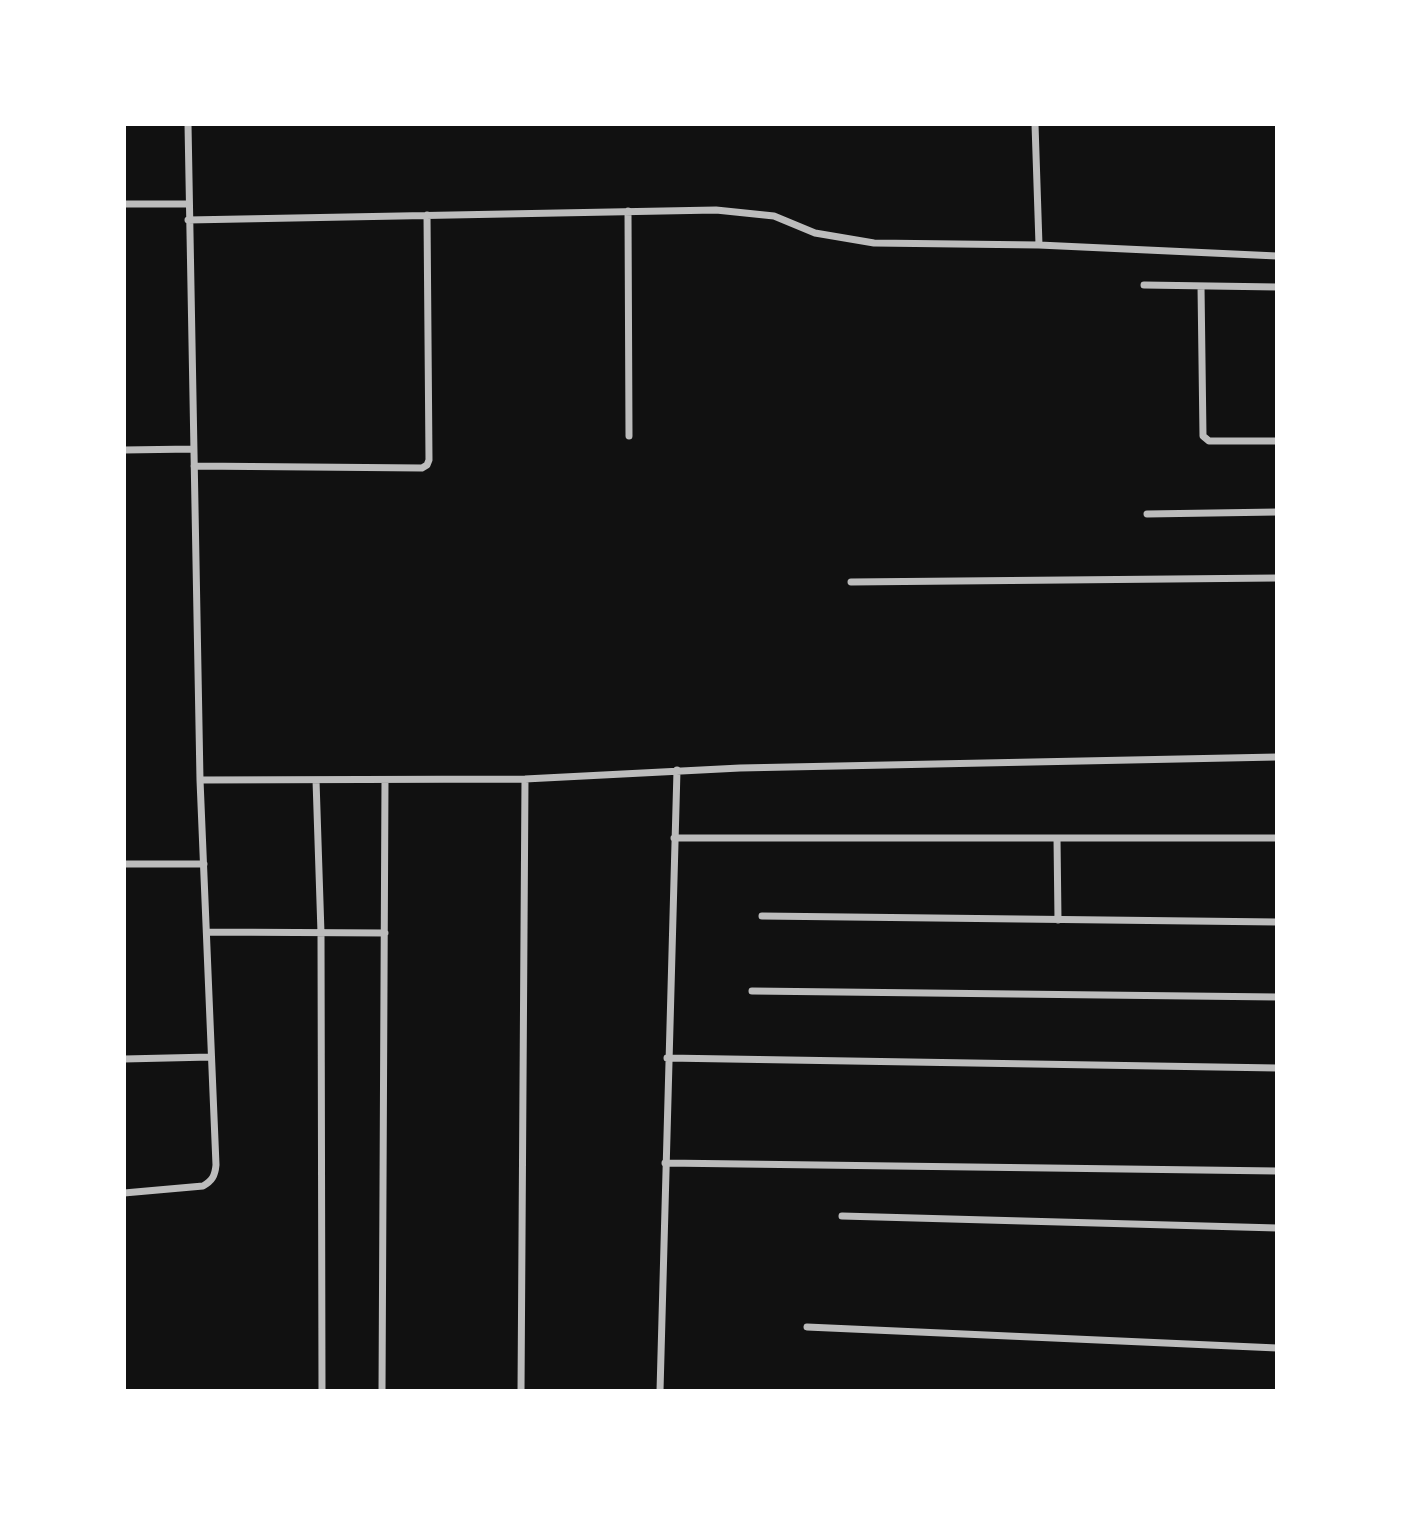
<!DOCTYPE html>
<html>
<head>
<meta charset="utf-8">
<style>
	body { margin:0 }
	#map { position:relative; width:1401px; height:1515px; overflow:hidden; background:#111; font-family:"Source Serif 4",serif }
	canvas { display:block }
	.frame { position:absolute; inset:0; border:126px solid #fff; pointer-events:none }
</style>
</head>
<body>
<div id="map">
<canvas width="1401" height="1515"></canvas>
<div class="frame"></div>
</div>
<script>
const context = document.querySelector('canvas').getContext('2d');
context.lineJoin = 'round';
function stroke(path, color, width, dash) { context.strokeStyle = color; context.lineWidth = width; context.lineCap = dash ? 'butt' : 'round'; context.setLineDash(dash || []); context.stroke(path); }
stroke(new Path2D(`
	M1035,124L1039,245
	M124,204H187
	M628,211L629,436
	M188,220L716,210L774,216L815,233L874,243L1039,245L1277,256
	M1144,285L1277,287
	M1201,286L1203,436L1209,441H1277
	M124,450L193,449
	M194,466L422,468L427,465L429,460L427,215
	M1147,514L1277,512
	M851,582L1277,578
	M200,780L525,779L740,768L1277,757
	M316,780L321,933L322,1391
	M674,838H1277
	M1057,838L1058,920
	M124,864H204
	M762,916L1277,922
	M207,932L385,933
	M752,991L1277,997
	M667,1058L1277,1068
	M124,1059L211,1057
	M665,1163L1277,1171
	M124,1193L203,1186C212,1181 215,1176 216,1165L200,780L188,124
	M842,1216L1277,1228
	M807,1327L1277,1348
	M382,1391L385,780
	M521,1391L525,779
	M660,1391L677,770`), '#bcbcbc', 7);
</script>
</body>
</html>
